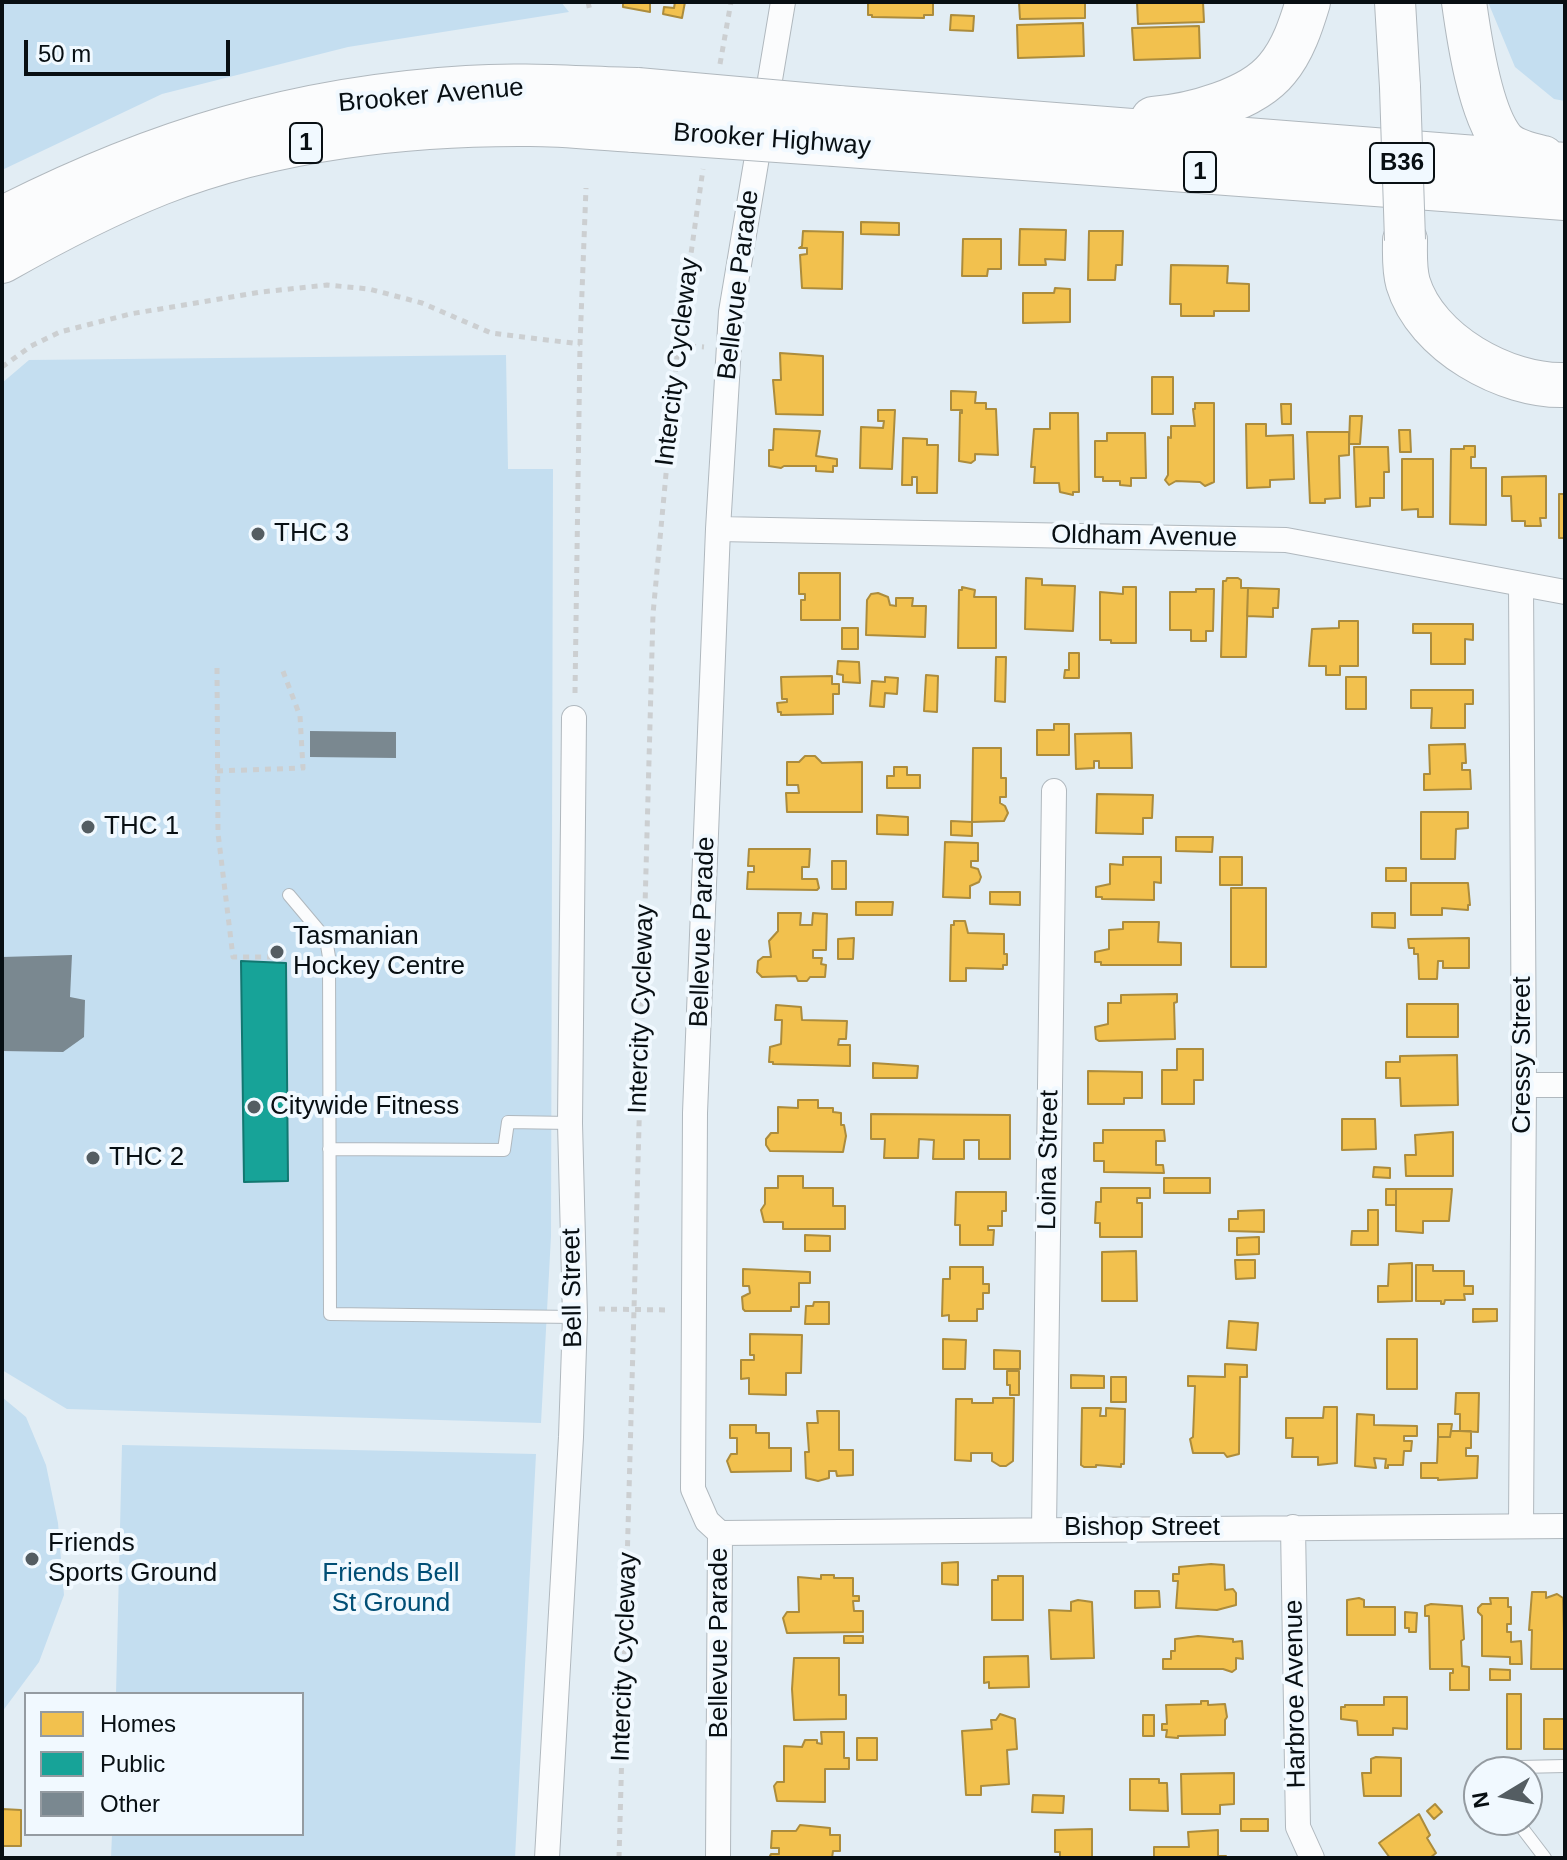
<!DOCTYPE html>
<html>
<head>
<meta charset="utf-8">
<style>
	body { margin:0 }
	#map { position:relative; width:1567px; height:1860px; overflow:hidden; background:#e2edf4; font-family:Arial,sans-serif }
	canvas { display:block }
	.frame { position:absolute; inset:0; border:4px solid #080f13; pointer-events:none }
	.legend { position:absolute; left:24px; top:1692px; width:280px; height:144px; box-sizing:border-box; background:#f1f9ff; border:2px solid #949ba1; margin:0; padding:10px 14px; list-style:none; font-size:24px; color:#080f13 }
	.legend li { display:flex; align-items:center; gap:16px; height:40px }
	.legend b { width:40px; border:2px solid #949ba1 }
	.north { position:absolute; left:1463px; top:1756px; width:80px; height:80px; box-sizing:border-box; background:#f1f9ff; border:2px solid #949ba1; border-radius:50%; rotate:260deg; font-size:22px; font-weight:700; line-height:32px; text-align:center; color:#080f13 }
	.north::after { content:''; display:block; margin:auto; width:28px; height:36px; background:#545d62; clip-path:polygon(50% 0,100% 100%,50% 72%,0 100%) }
	.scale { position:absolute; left:24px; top:40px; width:206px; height:36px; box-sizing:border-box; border:4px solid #080f13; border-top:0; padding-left:10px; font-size:24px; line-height:28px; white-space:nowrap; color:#080f13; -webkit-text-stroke:6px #f1f9ff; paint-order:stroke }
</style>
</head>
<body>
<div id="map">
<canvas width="1567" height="1860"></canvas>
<div class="frame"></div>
<ul class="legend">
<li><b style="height:22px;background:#f2c14e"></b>Homes</li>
<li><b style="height:22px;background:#17a398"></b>Public</li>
<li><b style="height:22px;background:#7a8890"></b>Other</li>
</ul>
<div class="north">N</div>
<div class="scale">50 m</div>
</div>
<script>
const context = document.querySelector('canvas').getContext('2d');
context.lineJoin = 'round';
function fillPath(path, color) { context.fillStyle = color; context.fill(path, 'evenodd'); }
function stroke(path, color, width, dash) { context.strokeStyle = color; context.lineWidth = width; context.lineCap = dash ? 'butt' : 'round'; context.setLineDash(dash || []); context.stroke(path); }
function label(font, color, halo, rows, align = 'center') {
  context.font = font + ' Arial,sans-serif'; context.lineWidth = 8; context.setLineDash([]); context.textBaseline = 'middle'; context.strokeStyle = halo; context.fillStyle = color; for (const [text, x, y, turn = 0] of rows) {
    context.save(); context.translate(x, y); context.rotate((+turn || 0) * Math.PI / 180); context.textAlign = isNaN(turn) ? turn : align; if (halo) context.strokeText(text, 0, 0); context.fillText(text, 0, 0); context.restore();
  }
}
fillPath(new Path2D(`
	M2,2H561L569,12L348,47L162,94L2,170Z
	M1488,2H1565V101L1554,99L1515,67Z
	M506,355L508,469H553L551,1236L541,1423L67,1409L2,1370V383L29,360Z
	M2,1397L26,1417L46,1465L58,1523L64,1595L39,1662L2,1712Z
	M122,1445L536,1454L515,1858H111L112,1834H302V1694H116Z`), '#c4def0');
const homes = new Path2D(`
	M623,2H650V12L623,7Z
	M675,2H685L682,18L663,14L664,7L674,8Z
	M868,2H933V15H924V18L872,17V15H868Z
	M1019,2H1085V18L1020,19Z
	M1137,2H1203L1204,22L1138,24Z
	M951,15L974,16L973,31L950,30Z
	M1083,23L1084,56L1018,58L1017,25Z
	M1199,26L1200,58L1134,60L1132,28Z
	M861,222L899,223V235L861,234Z
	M1020,229L1066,230L1065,260L1045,259L1046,265H1019Z
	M803,231L843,232L842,289L802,288L800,255L807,254V248H799L802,246Z
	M1089,231H1123L1122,265H1116L1115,280H1088Z
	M963,239H1001V269H988L987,276H962Z
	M1171,265L1228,266L1227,283L1249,284V311H1214V316H1181V304H1170Z
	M1055,288L1070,289V322L1023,323V293H1054Z
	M780,353L823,356V415L776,414L773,380H781Z
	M1152,377H1173V414H1152Z
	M951,391L976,392L975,403H986V409H996L998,455L975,454V460L971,463L959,461L960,412L962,413V410H951Z
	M1195,403H1214V482L1205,486L1200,482L1176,481L1169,485L1165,480L1168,475V437L1171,438V426H1195L1193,409H1195Z
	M1281,404H1291V424H1282Z
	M878,410H895L892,469L860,468L861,427L883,428L884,421H878Z
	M1050,413H1078L1079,492H1073V495L1060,492L1059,483H1034L1035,467H1031L1034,429H1050Z
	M1350,416H1362L1360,444H1349Z
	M1246,424H1266V436L1293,435L1294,479L1270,480V487L1247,488Z
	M774,429L820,431L816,456L837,459V466H833V472L816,471V466H784L781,468L769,466V450H773Z
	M1399,430H1410L1411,452H1400Z
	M1307,432H1349V455L1339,456L1340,498L1325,499V503H1310Z
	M1107,433H1145L1146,478H1131V486L1120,485V481H1103V477H1095V441H1107Z
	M903,438L927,439V445H938L937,493H917V477H912V485H902Z
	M1464,446H1475V457H1471V468H1486V525L1450,524L1451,449H1464Z
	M1354,447H1388L1389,472H1384V498H1370V506L1356,507Z
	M1402,459H1433V517H1418V509L1402,510Z
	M1546,476V518H1540L1541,526H1525V521H1512L1511,496H1502V477Z
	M1559,494H1565V538H1559Z
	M799,573H840V620H801V600H805V594H799Z
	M1026,578L1042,579V585L1075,586L1073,631L1025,629Z
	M1227,578H1238L1241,580V588H1248L1246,657H1221L1223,581H1226Z
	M962,587L975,590L974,597H996V648H958L959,590H962Z
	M1123,587H1136V643H1111V640H1100V592L1123,594Z
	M1248,588L1279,589L1278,608H1273V617L1247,616Z
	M1196,589H1214L1213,631H1206V641H1191V630H1170V592H1196Z
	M878,593L888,597L890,605L896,606V598H913L912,606H926L925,637L866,635L867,600L871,594Z
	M1339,621H1358V666H1340V675H1326V666H1309L1312,629L1339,628Z
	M1413,624H1473V640L1465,639V664H1431V633H1413Z
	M842,628H858V649H842Z
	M1069,653H1079V678H1064L1065,670H1069Z
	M996,657H1006L1005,702L995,701Z
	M838,661L859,662L860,683L843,682V675L837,674Z
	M926,675L938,676L937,712L924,711Z
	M832,676V684H839V694H833V714L781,715V712H778L777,703L787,702V699H782L781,677Z
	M885,677L898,678L897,694L885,693L884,707L870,706L872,681L885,682Z
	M1346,677H1366V709H1346Z
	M1411,690H1473V704H1465V728H1431L1432,708H1411Z
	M1054,724H1069V755H1037V730H1054Z
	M1131,733L1132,768H1099V761H1094V768L1076,769L1075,734Z
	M1465,744L1466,763H1462V770H1470L1471,789L1424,790V774H1430L1429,745Z
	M973,748H1001V778H1006V797H1000V803L1005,806L1008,813L1004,821L972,822Z
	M805,756H815L822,763L862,762V812H787L786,793H799L798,785H787V762H799Z
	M894,767H907V775H920V788H887V776H894Z
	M1097,794L1153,795L1152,818H1143V834L1096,833Z
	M1421,812H1468V828L1456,829L1455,859H1421Z
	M877,815L908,817V835L877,834Z
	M951,821L972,822V836L951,835Z
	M1176,837H1213L1212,852L1176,851Z
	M945,842L978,843V861H971V867L978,869L981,877L979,882L970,886V898L943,897Z
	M749,849H810L809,867H802V879H817L819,888L817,890L747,889L748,872H754V866H748Z
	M1123,857H1161V883L1154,882V900L1102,899V897H1096V887L1110,884V864L1123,865Z
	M1220,857H1242V885H1220Z
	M832,861H846V889H832Z
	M1386,868H1406V881H1386Z
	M1411,883H1468L1470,905H1468V910L1442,908V915H1411Z
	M1231,888H1266V967H1231Z
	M990,892H1020V905L990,904Z
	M856,902H893L892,915H856Z
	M778,913H801L800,925H812L813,913L827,914L826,950H813V958H822L821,964L826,965L825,977H810L807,981H798L796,976L762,977L757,972L758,961L763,957H771L769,941L778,931Z
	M1372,913H1395V928L1372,927Z
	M954,921H965L968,933L1004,934V954H1007V965H1003V969L966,968V981H950L951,925H954Z
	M1123,922H1159L1158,942L1181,943V965H1101V962H1095V952L1109,949V930L1123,929Z
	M854,938L853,959H838V939Z
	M1469,938V968H1443V961H1438L1437,979H1419L1418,954H1414V948H1409L1408,939Z
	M1177,994V1002L1174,1003L1175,1039L1099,1041L1096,1039L1095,1027L1108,1024V1003H1121V995Z
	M1407,1004H1458V1037H1407Z
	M776,1005L801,1007L802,1020L847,1021L846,1039H839L838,1045H850V1066L773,1064V1062H769L770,1047L781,1044L782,1020H775Z
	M1177,1049H1203V1080H1194V1104H1162V1070H1177Z
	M1457,1055L1458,1105L1401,1106L1400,1078H1386V1062H1400V1056Z
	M873,1063L918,1066L917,1078H873Z
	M1088,1071L1142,1072V1098H1124V1104H1088Z
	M798,1100H818V1108H833V1112L841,1113V1125H844L846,1136L843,1152L770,1151L766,1145V1139L771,1133H778V1107L798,1108Z
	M871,1114L1010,1115V1159H979V1140H964V1159H933L934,1140L919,1139L918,1158H884L885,1139H871Z
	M1342,1119H1375L1376,1149L1342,1150Z
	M1103,1130H1164L1165,1141H1156V1165H1163L1164,1173L1104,1172V1161H1094V1143H1103Z
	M1453,1132V1176H1406L1405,1155H1416L1415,1135Z
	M1374,1167L1390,1168V1178L1373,1177Z
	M778,1176H803V1188H833V1206H845V1229H783V1222H764L761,1210L765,1204V1188H778Z
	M1164,1178H1210V1193H1164Z
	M1101,1188H1150V1198H1137V1203H1142V1237H1100V1223H1095L1096,1202H1101Z
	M1386,1189H1396V1205H1386Z
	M1396,1189H1452L1449,1221H1423V1233L1396,1231Z
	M956,1192H1006V1211H1002V1226H988V1230H994L993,1245H960V1225H955Z
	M1264,1210V1232L1229,1231V1219H1238V1211Z
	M1368,1210H1378V1245H1351L1352,1231H1368Z
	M805,1235L830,1236V1251H805Z
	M1259,1237V1254L1237,1255V1238Z
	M1136,1251L1137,1301H1102V1252Z
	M1235,1260H1255V1278L1236,1279Z
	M1412,1263V1301L1378,1302V1286H1388L1389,1264Z
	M1416,1265H1433V1271H1464V1286H1473V1294H1464L1465,1300H1445L1444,1304H1441V1301H1416Z
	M950,1267H983V1284H989V1293H983V1309H977V1321H949V1315L942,1316L943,1279H950Z
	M743,1269L810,1272V1283H799V1307H791V1311H745L743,1309L742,1297L750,1293L749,1286H743Z
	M814,1302H829V1324H805L806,1306H813Z
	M1473,1309H1497V1321L1473,1322Z
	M1229,1321L1258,1323L1256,1350L1227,1348Z
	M750,1334L802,1335L801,1373H786V1395L749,1394V1378L741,1379V1360H754V1355H750Z
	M943,1339L966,1340L965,1369H943Z
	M1387,1339H1417V1389H1387Z
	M994,1350L1020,1351V1369H994Z
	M1225,1364L1247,1365V1377H1240L1239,1454L1227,1457L1224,1453H1193L1190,1439L1193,1437L1195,1386H1188V1376L1225,1377Z
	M1007,1371H1019V1395H1010V1385H1007Z
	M1071,1375L1104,1376V1388H1071Z
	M1111,1377H1126V1402H1111Z
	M1456,1393H1479L1478,1432L1460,1431V1414H1455Z
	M993,1398H1014L1013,1461L1006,1466H1000L992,1461V1453H971V1461L955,1460L956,1399H972V1403H993Z
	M1324,1407H1337V1463L1318,1465V1457H1292L1293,1438H1286V1418H1323Z
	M1082,1408H1101L1100,1416H1106V1408L1125,1409L1124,1464H1121V1467L1096,1465V1467H1084L1081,1465Z
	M817,1411H839V1450H853V1475L837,1476L836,1471H829V1478L818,1481L806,1478L805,1452H809L807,1423H818Z
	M1357,1414L1374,1415V1425L1417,1426V1436H1404V1441H1412L1411,1451H1404L1403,1465H1388V1468H1385L1386,1459L1374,1458L1376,1468L1355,1466Z
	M1438,1424H1452L1450,1437H1438Z
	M730,1425H756V1433H769V1448H791V1471L731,1472L727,1461L731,1454H737V1438H730Z
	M1451,1431H1471V1448H1466V1456H1478L1477,1478L1438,1480V1478H1421V1463H1437L1438,1437H1450Z
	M958,1562V1585L942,1584V1563Z
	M1211,1564L1224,1565L1225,1590L1233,1589L1236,1593V1605L1217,1610L1176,1608L1178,1581H1173V1574H1179V1567Z
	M821,1575H834V1578H853V1596H859V1601H853L854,1611H863V1632L787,1633L783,1618L787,1612H799L798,1577L821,1579Z
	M998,1576H1023V1620H992V1580H998Z
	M1135,1591H1159L1160,1607L1135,1608Z
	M1532,1592H1546V1598L1557,1594L1563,1598L1565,1669H1531L1532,1630H1529Z
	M1359,1598L1364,1600V1607H1395V1635H1347V1600Z
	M1490,1598H1508V1607H1511V1624H1507V1632H1511V1642L1521,1641L1522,1664H1510V1657L1482,1656V1616L1478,1612V1608L1482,1604H1491Z
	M1078,1600L1092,1602L1094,1658L1051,1659L1049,1610L1071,1611V1602Z
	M1431,1604L1462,1606L1464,1639L1461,1641L1462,1666L1469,1667V1690H1450V1673H1453V1669H1430L1429,1616H1425V1606Z
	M1405,1612L1417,1613L1416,1632H1409V1628H1405Z
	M844,1636H863V1643H844Z
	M1198,1636L1233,1639V1642L1242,1641L1243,1659L1236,1658V1669L1232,1672L1223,1669H1163V1659H1171V1651H1175V1639Z
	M1028,1656L1029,1687L989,1688V1682L984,1683V1657Z
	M794,1658H839V1695H846V1719L794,1720L792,1689Z
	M1490,1669L1510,1670V1680H1490Z
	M1507,1694H1521V1749H1507Z
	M1384,1697H1407V1729L1393,1728V1735H1358L1357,1721L1341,1719V1707H1345V1705H1384Z
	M1201,1701H1208V1705L1225,1704L1227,1717L1225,1720V1735L1178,1736V1738L1166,1737L1167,1730H1162V1724H1167L1166,1705L1201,1704Z
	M1000,1714L1015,1719L1017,1749L1007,1750L1009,1784L981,1786V1795H966L962,1731L992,1729L991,1720H996Z
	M1143,1715H1154V1736H1143Z
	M1544,1719H1565V1749H1544Z
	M821,1732H844V1758H849V1769H825V1802L777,1801L774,1786L777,1782H784V1746L802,1747L805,1740H817V1743L822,1744Z
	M857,1738H877V1760H857Z
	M1376,1757L1401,1758V1796H1364L1362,1773H1371V1759Z
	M1234,1773V1804L1220,1805V1814H1182L1181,1774Z
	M1130,1779H1159V1783H1167L1168,1811L1130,1810Z
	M1033,1795L1064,1796L1063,1813L1032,1812Z
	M1435,1804L1442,1812L1434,1819L1427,1811Z
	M2,1809L21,1810V1846H2Z
	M1419,1814L1430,1835L1427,1838L1436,1853L1430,1858H1390L1379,1843Z
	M1241,1819H1268V1831H1241Z
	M800,1825L830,1828V1835H840V1851H833L832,1858H769L771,1854H779V1848H771L772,1831H796Z
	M1092,1829V1858H1060V1852H1055V1830Z
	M1218,1830V1856H1226V1858H1154V1847H1189L1188,1832Z`);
fillPath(homes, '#f2c14e');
stroke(homes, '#ac8c3c', 2);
const public = new Path2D(`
	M241,961L286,963L288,1181L244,1182Z`);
fillPath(public, '#17a398');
stroke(public, '#127770', 2);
fillPath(new Path2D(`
	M310,731L396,732V758L310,757Z
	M72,955L70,997L85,1000L84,1037L63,1052L2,1051V957Z`), '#7a8890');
const lane = new Path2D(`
	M289,895L326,939L329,957L330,1314L575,1317
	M329,1149L504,1150L508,1122L570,1123
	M1506,1772L1519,1767L1565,1766
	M1516,1820L1545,1858`);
const street = new Path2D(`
	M718,529L1286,540L1565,592
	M1521,584L1524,1085L1521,1526
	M1524,1085H1565
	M1293,1527L1298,1827L1312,1858
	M1044,1529L1054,791
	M720,1533L1565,1526
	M547,1858L571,1437L575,1317L570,1123L574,718
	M718,1858L720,1533L707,1521L693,1489L695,1113L718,529L731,312L783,2`);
const primary = new Path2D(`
	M1395,2L1400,87`);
const highway = new Path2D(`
	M1464,2C1469,38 1480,113 1503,141C1512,151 1530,155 1543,158
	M838,108L1565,165
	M1153,119C1191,116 1252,100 1277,69C1293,50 1301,25 1308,2
	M835,144L1565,198
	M2,219C153,142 297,98 467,88C523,84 580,89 637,90
	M1405,240C1405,254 1404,269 1408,283C1426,343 1506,387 1565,385
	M2,261C53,232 105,205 160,183C275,138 408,123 530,124C565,124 599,128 634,130`);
stroke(lane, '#b0b8be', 14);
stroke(street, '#b0b8be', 26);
stroke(primary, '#b0b8be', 42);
stroke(highway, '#b0b8be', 46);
stroke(new Path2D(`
	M588,2L590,11
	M720,64L731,2
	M678,345L704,347
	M2,367L31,346L60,332L130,314L261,292L327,285L369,289L422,303L491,333L580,344
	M217,668L218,833L233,957H312
	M575,693L580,344L586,188
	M217,771L303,768L300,716L281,666
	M599,1309L669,1310
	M619,1858L653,614L678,345L703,169`), '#cccfd1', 5, [6, 6]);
stroke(lane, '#fbfcfd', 12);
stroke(street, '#fbfcfd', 24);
stroke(primary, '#fbfcfd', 40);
stroke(highway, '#fbfcfd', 44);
const primaryBridge = new Path2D(`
	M1400,87L1405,240`);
const highwayBridge = new Path2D(`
	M637,90L838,108
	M634,130L835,144`);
stroke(primaryBridge, '#b0b8be', 42, []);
stroke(highwayBridge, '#b0b8be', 46, []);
stroke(primaryBridge, '#fbfcfd', 40);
stroke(highwayBridge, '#fbfcfd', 44);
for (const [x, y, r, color] of [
	[258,534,8,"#545d62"],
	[88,827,8,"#545d62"],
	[277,952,8,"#545d62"],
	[254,1107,8,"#545d62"],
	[93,1158,8,"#545d62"],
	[32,1559,8,"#545d62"]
]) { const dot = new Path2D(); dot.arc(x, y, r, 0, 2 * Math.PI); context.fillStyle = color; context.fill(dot); stroke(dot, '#f1f9ff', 3); }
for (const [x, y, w] of [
	[306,143,32],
	[1402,163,64],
	[1200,172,32]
]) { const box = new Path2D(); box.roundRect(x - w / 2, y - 20, w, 40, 6); context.fillStyle = '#f1f9ff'; context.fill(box); stroke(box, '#080f13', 2); }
label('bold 24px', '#080f13', null, [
	["1",306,143],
	["B36",1402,163],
	["1",1200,172]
]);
label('26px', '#080f13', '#f1f9ff', [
	["Brooker Avenue",431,96,-5],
	["Brooker Highway",772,140,4],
	["Bellevue Parade",739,285,-83],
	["Intercity Cycleway",678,362,-83],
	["Oldham Avenue",1144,537,1],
	["Bellevue Parade",703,932,-88],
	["Intercity Cycleway",642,1009,-88],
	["Cressy Street",1523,1055,-90],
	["Loina Street",1049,1160,-89],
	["Bell Street",573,1288,-91],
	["Bishop Street",1142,1528],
	["Bellevue Parade",720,1643,-90],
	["Intercity Cycleway",625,1657,-88],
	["Harbroe Avenue",1296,1694,-91]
]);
label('26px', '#080f13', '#f1f9ff', [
	["THC 3",274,534],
	["THC 1",104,827],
	["Tasmanian",293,937],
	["Hockey Centre",293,967],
	["Citywide Fitness",270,1107],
	["THC 2",109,1158],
	["Friends",48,1544],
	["Sports Ground",48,1574]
], 'left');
label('26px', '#004e75', '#f1f9ff', [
	["Friends Bell",391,1574],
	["St Ground",391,1604]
]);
</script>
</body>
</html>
